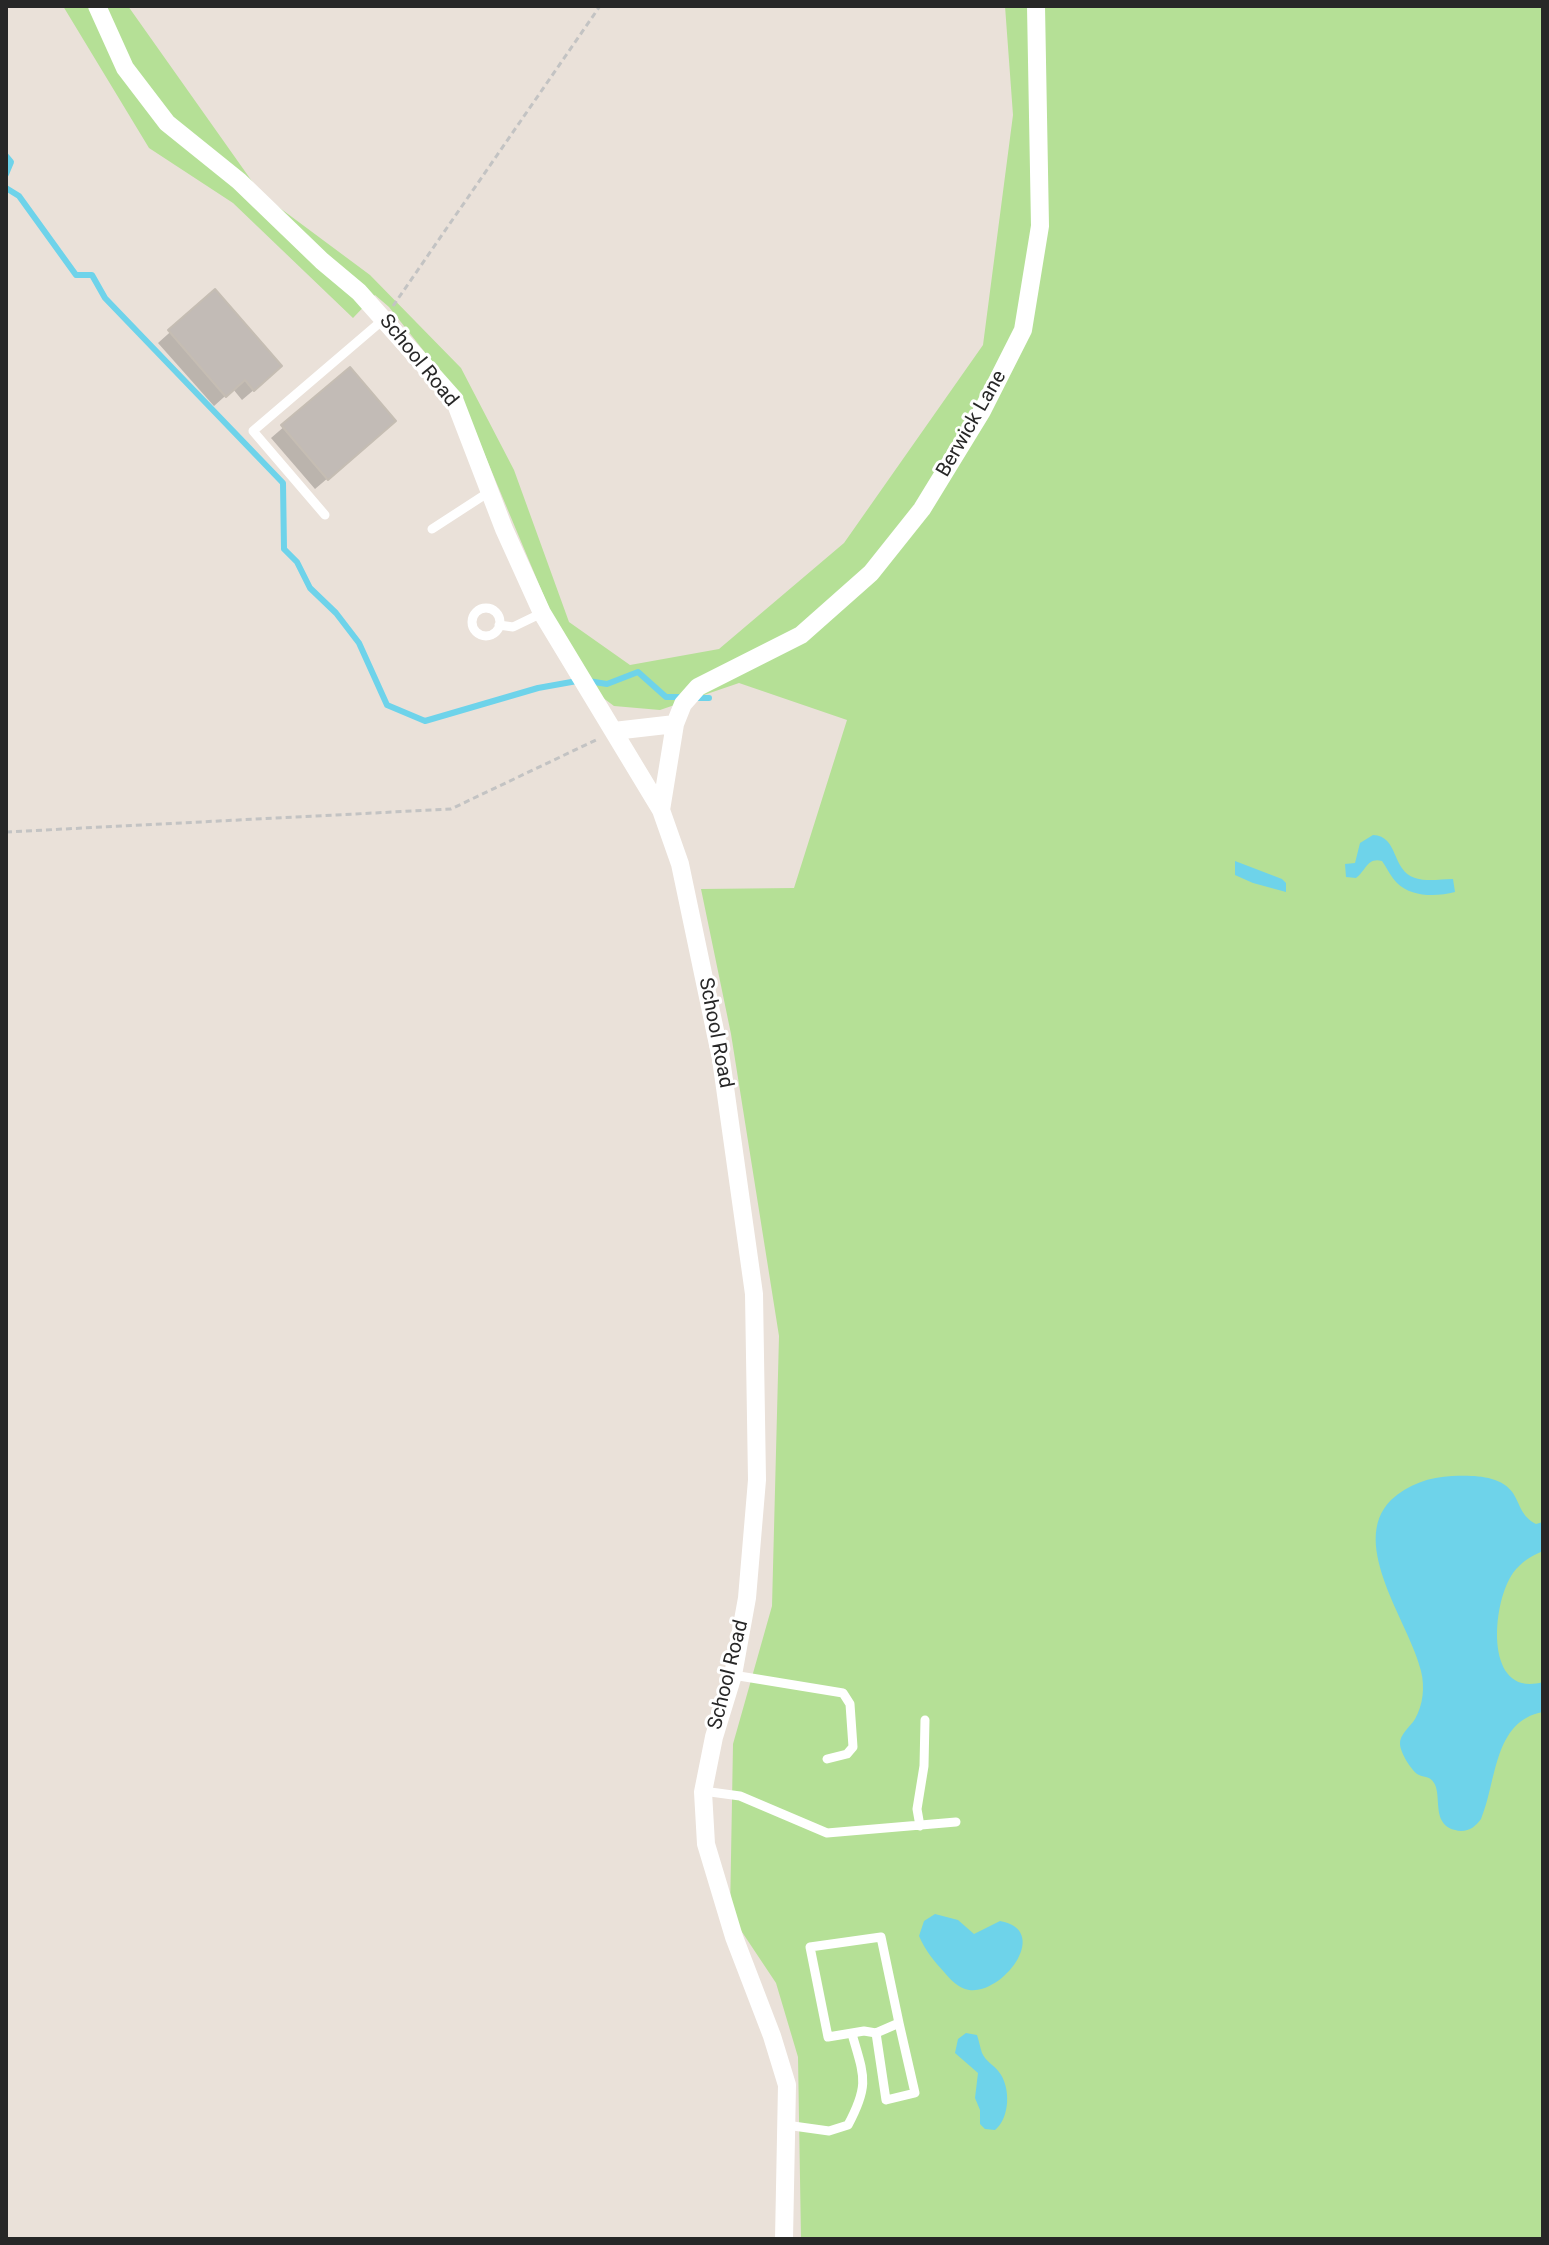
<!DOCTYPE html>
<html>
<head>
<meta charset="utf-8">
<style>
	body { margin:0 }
	#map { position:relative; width:1549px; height:2245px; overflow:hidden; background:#eae1d9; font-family:Roboto,sans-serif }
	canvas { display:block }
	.frame { position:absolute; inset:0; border:8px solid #272727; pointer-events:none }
</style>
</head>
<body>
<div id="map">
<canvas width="1549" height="2245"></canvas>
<div class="frame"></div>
</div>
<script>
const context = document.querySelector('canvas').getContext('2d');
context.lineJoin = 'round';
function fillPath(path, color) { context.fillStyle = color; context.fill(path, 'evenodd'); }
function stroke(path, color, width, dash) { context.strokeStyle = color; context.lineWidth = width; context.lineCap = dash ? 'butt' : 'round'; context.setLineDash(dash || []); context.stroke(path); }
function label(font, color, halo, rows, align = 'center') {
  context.font = font + ' Roboto,sans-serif'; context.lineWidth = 6; context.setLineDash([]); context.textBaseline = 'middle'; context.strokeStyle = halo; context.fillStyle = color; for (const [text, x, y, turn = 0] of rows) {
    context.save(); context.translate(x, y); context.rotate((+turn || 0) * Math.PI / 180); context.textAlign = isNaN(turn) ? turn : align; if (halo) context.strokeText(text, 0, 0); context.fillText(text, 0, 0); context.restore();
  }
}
fillPath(new Path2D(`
	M63,6H128L261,194L370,275L461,368L514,470L569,622L630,665L719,649L844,543L983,345L1013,115L1005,6H1543V2239H801L798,2057L776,1983L730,1914L733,1744L772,1606L779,1336L731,1034L701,889L794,888L847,720L739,683L660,710L614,706L579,680L461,398L389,307L375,295L353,318L233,203L149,148Z`), '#b5e096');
fillPath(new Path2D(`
	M1373,835C1399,836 1391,870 1415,878C1428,882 1440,879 1453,879L1455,892C1436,897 1411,897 1397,883C1391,877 1387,868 1382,861C1367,857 1366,871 1356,878L1346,877L1345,864L1355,863L1360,843Z
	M1235,861L1282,879L1286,883V892L1253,883L1235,875Z
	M1452,1476C1472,1475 1501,1475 1513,1493C1521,1506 1521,1516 1536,1524L1543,1522V1551C1531,1556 1521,1562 1513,1573C1492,1602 1483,1699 1543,1682V1712C1493,1721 1497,1782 1481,1819C1476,1826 1470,1831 1461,1831C1429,1828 1443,1797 1434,1783C1430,1776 1426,1778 1419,1775C1412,1772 1400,1752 1400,1744C1399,1735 1411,1726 1415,1719C1423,1705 1425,1687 1421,1671C1411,1625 1347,1544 1391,1500C1408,1484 1430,1477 1452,1476Z
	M935,1914L958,1920L974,1934L1000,1921C1052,1930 1003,1995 969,1990C958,1988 951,1980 944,1972C934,1961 925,1950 919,1936L924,1921Z
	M966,2033L977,2035C979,2041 980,2047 982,2053C986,2062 994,2065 999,2072C1011,2087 1010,2118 995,2130L985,2129L980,2124V2110L975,2098L978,2073L955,2053L958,2039Z`), '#6ed3ea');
fillPath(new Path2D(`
	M215,292L269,377L242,400L233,389L214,406L158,343Z
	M350,370L382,432L315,489L271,438Z`), '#0003');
stroke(new Path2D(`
	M6,156L11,162L6,174
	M6,188L19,196L76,275H92L105,298L283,483L284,549L297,562L310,588L336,613L359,643L387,705L425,721L538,688L577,681
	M588,681L607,684L638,672L666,697H682
	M693,698H709`), '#6ed3ea', 6);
const building = new Path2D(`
	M215,289L282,366L254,391L245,380L226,397L168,330Z
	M350,367L396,421L328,480L281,425Z`);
fillPath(building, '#c2bbb6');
stroke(building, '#c5bdb3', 2);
stroke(new Path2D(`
	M393,306L600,6
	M6,832L451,809L598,739`), '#c3c3c3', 3, [6, 4]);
stroke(new Path2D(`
	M325,515L253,431L384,319
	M432,529L489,492
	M472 622a14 14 0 1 1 28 0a14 14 0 1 1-28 0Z
	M499,625L513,627L542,613
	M733,1675L843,1693L850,1704L853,1747L847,1754L827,1759
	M703,1791L740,1796L827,1833L956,1822
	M920,1826L917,1809L924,1766L925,1720
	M881,1937L899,2023L876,2033L864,2031L828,2037L810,1947Z
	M876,2033L886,2100L915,2093L899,2023
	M786,2125L829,2131L848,2125C870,2084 864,2076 852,2034`), '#fff', 9);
stroke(new Path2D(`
	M97,6L125,68L167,123L239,181L322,261L359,292L454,399L504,529L542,613L661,810L680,864L721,1059L754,1294L757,1480L747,1598L733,1675L714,1737L703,1792L706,1844L734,1937L772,2036L787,2085L784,2239
	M614,731L675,724
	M661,810L675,724L683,704L698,687L801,635L871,573L922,509L982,411L1023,330L1040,226L1036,6`), '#fff', 18);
label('20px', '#272727', '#fff', [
	["School Road",418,361,51],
	["Berwick Lane",972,424,-60],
	["School Road",715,1033,79],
	["School Road",729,1675,-76]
]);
</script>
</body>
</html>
